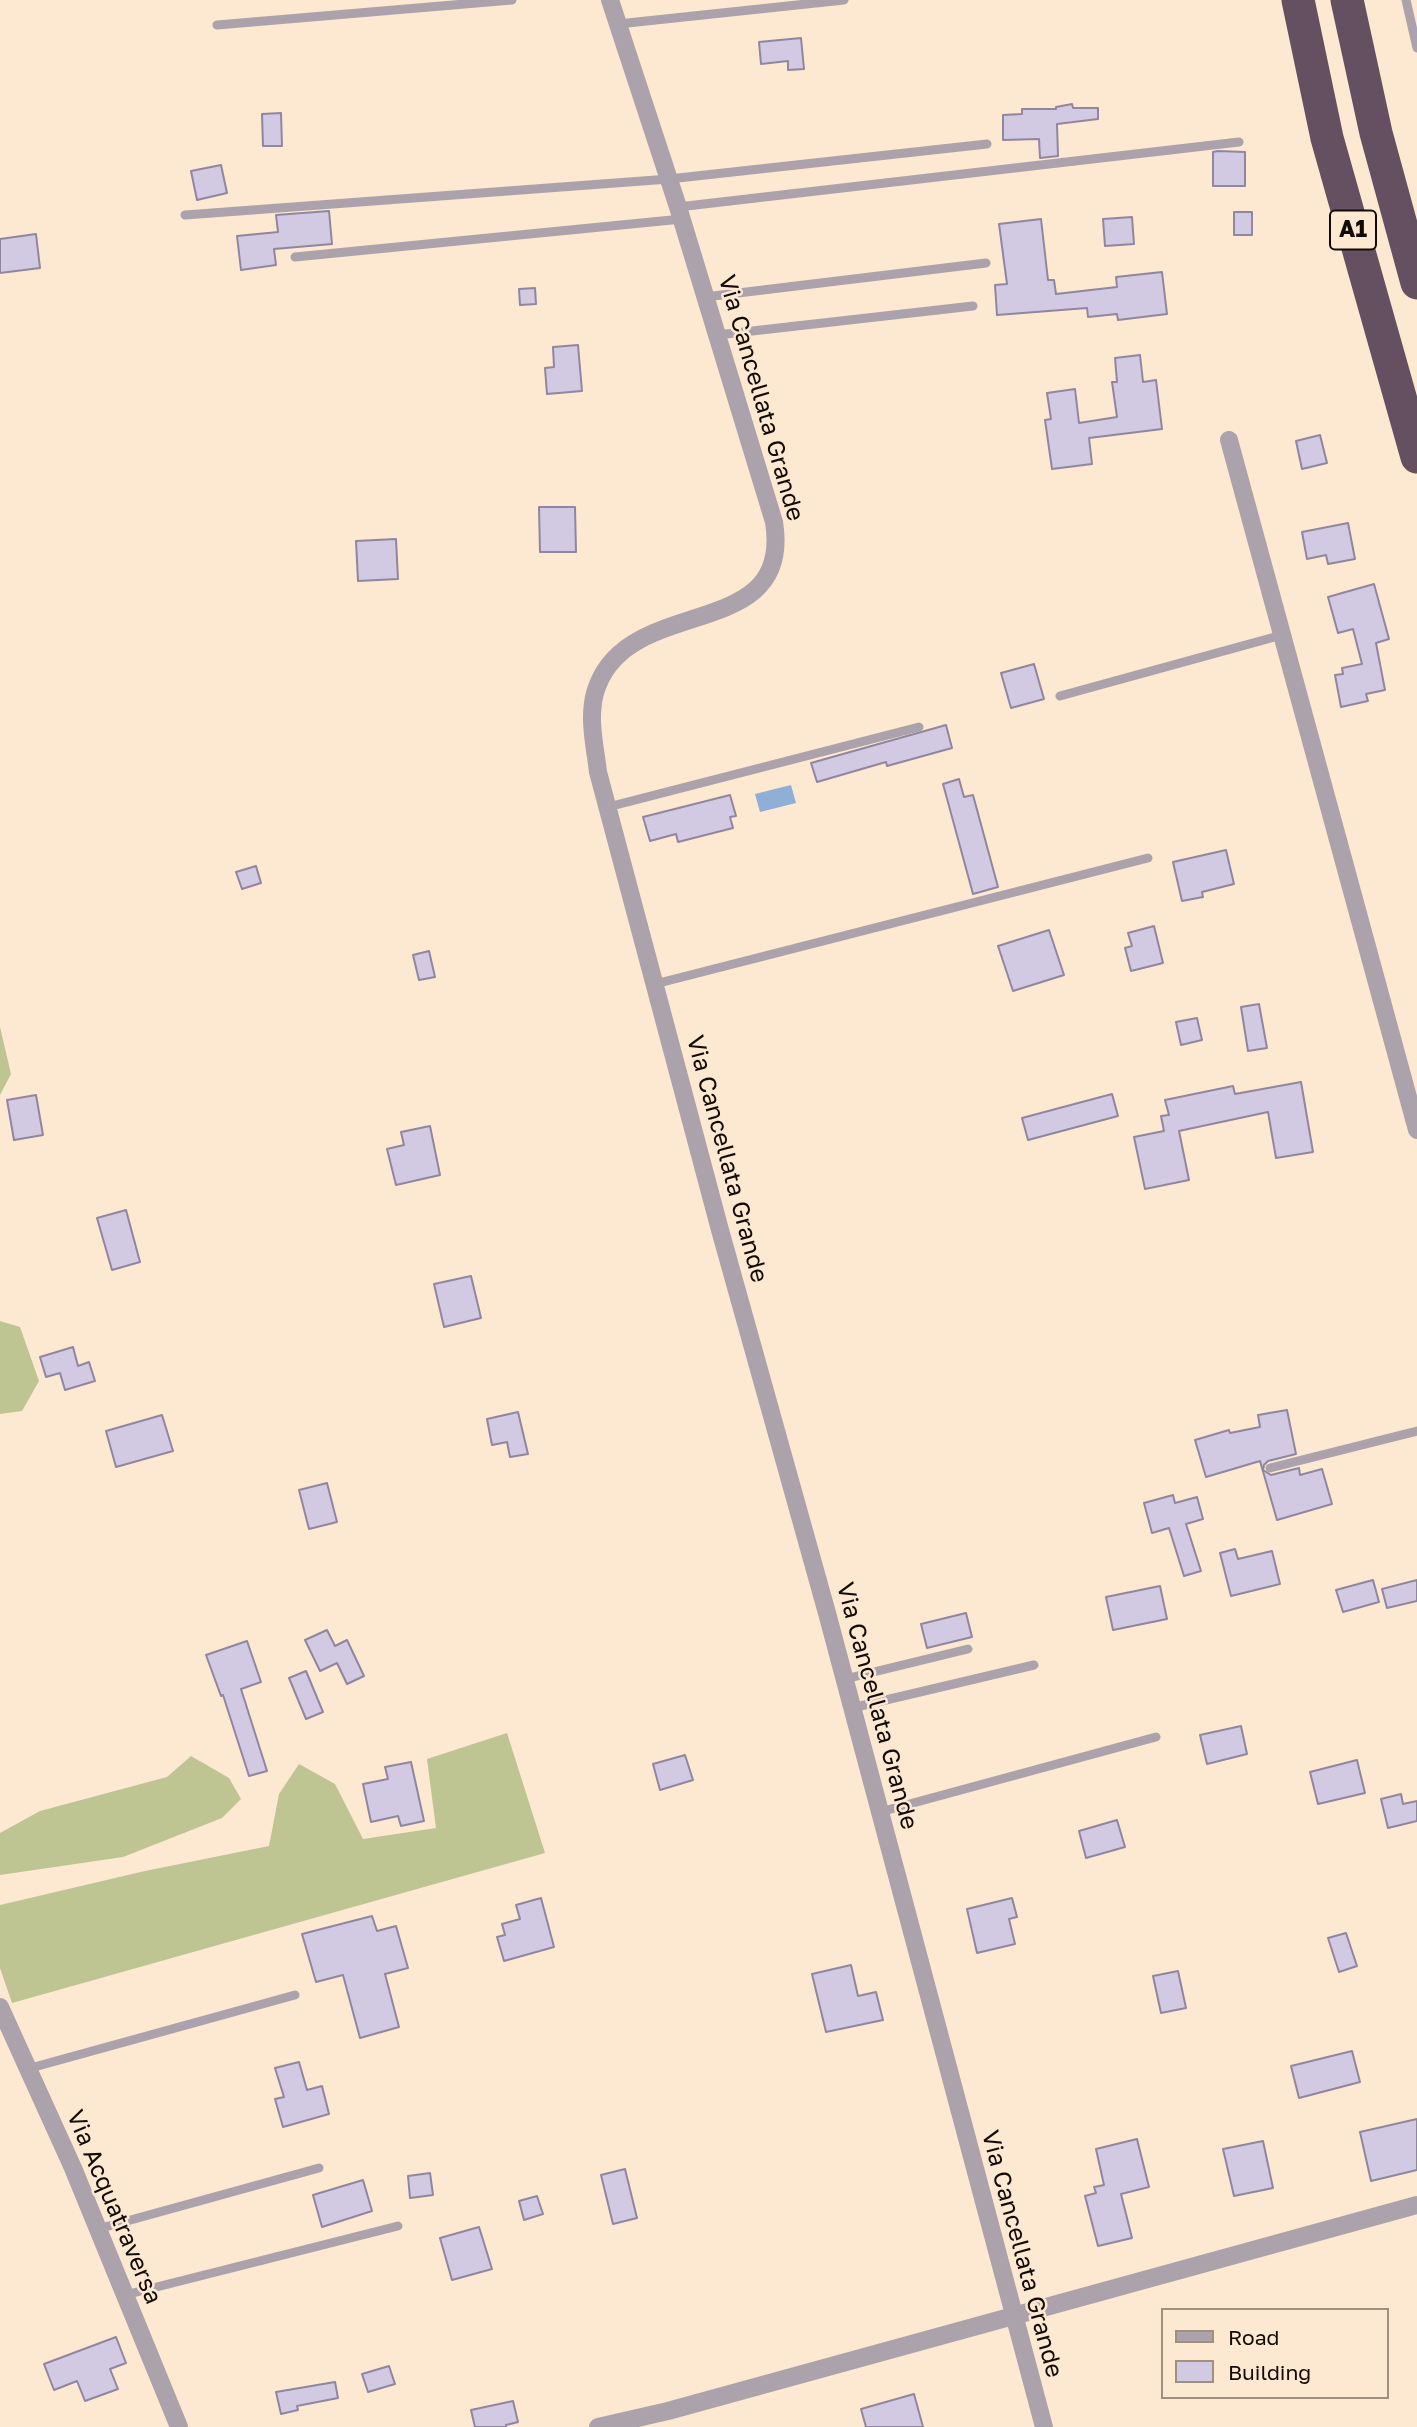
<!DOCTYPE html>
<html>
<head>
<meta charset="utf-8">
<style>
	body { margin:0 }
	#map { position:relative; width:1417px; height:2427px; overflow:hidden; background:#fde8d2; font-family:"Golos Text",sans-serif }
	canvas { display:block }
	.legend { position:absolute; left:1161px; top:2308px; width:228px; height:91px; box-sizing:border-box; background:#fde8d2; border:2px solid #9f9080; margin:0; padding:9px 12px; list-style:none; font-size:21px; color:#120b05 }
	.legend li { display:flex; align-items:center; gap:14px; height:35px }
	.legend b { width:35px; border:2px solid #9f9080 }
</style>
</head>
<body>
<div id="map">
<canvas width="1417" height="2427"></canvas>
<ul class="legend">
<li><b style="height:9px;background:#aca2ab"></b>Road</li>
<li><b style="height:19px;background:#d2c9e3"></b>Building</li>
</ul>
</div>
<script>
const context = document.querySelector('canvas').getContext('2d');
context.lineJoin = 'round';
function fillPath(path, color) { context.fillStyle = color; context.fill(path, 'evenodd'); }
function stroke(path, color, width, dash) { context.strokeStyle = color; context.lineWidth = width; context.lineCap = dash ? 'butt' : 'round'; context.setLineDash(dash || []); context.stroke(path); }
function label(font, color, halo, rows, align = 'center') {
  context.font = font + ' "Golos Text",sans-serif'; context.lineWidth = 5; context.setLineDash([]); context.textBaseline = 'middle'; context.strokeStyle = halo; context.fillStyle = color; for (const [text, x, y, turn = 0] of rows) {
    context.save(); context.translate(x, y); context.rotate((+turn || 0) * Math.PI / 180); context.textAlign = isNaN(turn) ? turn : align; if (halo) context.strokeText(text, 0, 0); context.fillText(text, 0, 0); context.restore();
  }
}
fillPath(new Path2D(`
	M0,1027L11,1074L0,1095Z
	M0,1321L20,1327L39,1381L22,1411L0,1414Z
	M507,1733L545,1853L12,2003L0,1968V1905L145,1871L269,1846L279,1794L299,1764L335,1784L363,1839L436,1828L427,1759Z
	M191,1756L229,1778L241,1799L222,1818L123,1857L0,1875V1833L40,1811L167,1777Z`), '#bec492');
fillPath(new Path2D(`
	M791,785L796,803L760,812L755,794Z`), '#8fafd7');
const building = new Path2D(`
	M801,38L804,69L788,70V61L761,64L759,42Z
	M1072,104L1073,108H1098V119L1057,124L1058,156L1040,158L1039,139L1003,140V115L1022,114V109H1056V107Z
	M281,113L282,146H263L262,114Z
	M1218,151L1245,152V186H1213V152Z
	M221,165L227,193L197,200L191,171Z
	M329,211L332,244L274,249L276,265L241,270L237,236L278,232L276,215Z
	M1234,212H1252V235H1234Z
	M1132,217L1134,244L1105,246L1103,219Z
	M1041,219L1048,280H1054L1056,294L1117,287L1116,277L1162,272L1167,314L1118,320L1117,314L1088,317L1087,308L997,315L995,285L1007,284L999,224Z
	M36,234L40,268L0,273V239Z
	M535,288L536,304L520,305L519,289Z
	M578,345L582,391L547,394L545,368L554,367L553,347Z
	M1140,355L1143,382L1156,380L1162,429L1089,438L1092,464L1052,469L1045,420L1051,419L1047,393L1075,389L1079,423L1117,417L1112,382H1117L1115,358Z
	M1320,435L1327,463L1302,469L1296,441Z
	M539,507H575L576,552H540Z
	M1348,523L1355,559L1328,564L1326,555L1307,559L1302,532Z
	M396,539L398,579L358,581L356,541Z
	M1374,584L1389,639L1376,643L1385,690L1366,694L1368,701L1341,707L1335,675L1343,674L1342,668L1362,664L1353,629L1338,633L1328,597Z
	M1034,664L1044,699L1011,708L1001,673Z
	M946,725L952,748L887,766L886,762L817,782L811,763Z
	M959,779L964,797L973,795L998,887L973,894L943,784Z
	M730,795L736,816L730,817L733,828L678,842L676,834L650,841L643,817Z
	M1226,850L1234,884L1202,892L1203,897L1182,901L1173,862Z
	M256,866L261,883L242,889L236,872Z
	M1154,926L1163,963L1131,971L1125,948L1132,946L1128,933Z
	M1049,930L1064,975L1013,991L998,946Z
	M429,951L435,977L419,980L413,955Z
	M1259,1004L1267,1048L1248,1051L1241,1007Z
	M1197,1018L1202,1040L1181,1045L1176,1022Z
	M1301,1082L1313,1152L1276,1158L1268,1112L1179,1131L1189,1180L1145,1189L1134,1137L1164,1131L1161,1116L1169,1115L1165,1100L1233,1086L1235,1094Z
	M1112,1094L1118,1116L1028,1140L1022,1118Z
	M36,1095L43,1135L14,1140L7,1100Z
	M430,1126L440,1175L396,1185L387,1149L404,1145L401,1132Z
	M126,1210L140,1262L112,1270L97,1218Z
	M471,1276L481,1318L444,1327L434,1284Z
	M73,1347L78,1366L89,1362L95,1381L65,1390L60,1373L46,1377L40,1357Z
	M1287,1410L1296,1454L1268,1461L1264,1465L1263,1470L1271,1475L1299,1468L1300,1475L1322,1469L1332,1504L1277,1520L1260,1461L1206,1477L1195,1440L1229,1430L1230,1433L1260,1427L1258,1415Z
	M518,1412L528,1454L510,1457L507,1442L492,1445L487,1419Z
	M162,1415L173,1451L116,1467L106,1431Z
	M327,1483L337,1522L309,1529L299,1490Z
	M1173,1495L1175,1503L1197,1497L1203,1519L1186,1524L1201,1571L1184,1576L1169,1528L1152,1533L1144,1503Z
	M1235,1549L1238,1559L1272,1551L1280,1584L1231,1596L1220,1553Z
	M1373,1580L1379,1602L1343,1612L1336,1590Z
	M1417,1580V1601L1387,1608L1382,1589Z
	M1160,1586L1167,1619L1113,1630L1106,1597Z
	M966,1613L972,1637L927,1648L921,1624Z
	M327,1630L335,1646L347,1640L364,1676L347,1684L337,1663L320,1671L305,1640Z
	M247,1641L261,1682L241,1689L267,1771L249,1776L223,1695L221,1696L206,1655Z
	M306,1671L323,1712L306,1719L289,1678Z
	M1241,1726L1247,1754L1207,1764L1200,1735Z
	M685,1755L693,1780L660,1790L653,1764Z
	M1357,1760L1365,1793L1318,1804L1310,1772Z
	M411,1762L424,1821L401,1826L398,1816L371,1822L363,1784L388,1779L385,1767Z
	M1401,1794L1403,1804L1417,1801V1821L1388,1828L1381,1799Z
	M1117,1820L1125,1847L1086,1858L1079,1831Z
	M541,1898L554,1947L504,1961L497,1937L505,1935L502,1924L520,1919L516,1905Z
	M1012,1898L1017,1917L1009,1919L1015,1944L977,1953L967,1909Z
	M372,1916L377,1931L396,1926L408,1968L385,1974L399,2027L360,2038L343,1975L316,1982L302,1934Z
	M1346,1933L1357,1966L1339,1972L1328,1938Z
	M851,1965L858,1996L876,1992L883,2020L826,2032L812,1974Z
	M1178,1971L1186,2008L1161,2013L1153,1976Z
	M1352,2051L1360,2082L1299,2098L1291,2066Z
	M299,2062L307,2090L322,2086L329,2114L283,2127L275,2099L284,2097L275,2068Z
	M1417,2119V2170L1371,2181L1360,2132Z
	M1137,2139L1149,2187L1121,2194L1132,2238L1098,2246L1085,2196L1096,2193L1094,2187L1104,2185L1096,2149Z
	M1263,2141L1273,2188L1234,2196L1223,2149Z
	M625,2169L637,2218L613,2224L601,2175Z
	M430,2173L433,2195L410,2198L408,2176Z
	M363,2180L372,2211L322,2227L313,2195Z
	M537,2196L543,2214L524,2220L519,2201Z
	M479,2227L492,2269L452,2280L440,2238Z
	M116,2337L126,2363L110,2369L118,2389L85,2401L77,2381L54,2390L44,2364Z
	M389,2366L395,2384L368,2392L362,2374Z
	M335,2382L338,2398L297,2406L298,2410L281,2414L276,2392Z
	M914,2394L923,2427H866L861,2409Z
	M513,2401L518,2422L506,2425V2427H475L471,2410Z`);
fillPath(building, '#d2c9e3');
stroke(building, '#90879f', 2);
stroke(new Path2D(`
	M1406,0L1417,48
	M618,24L844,0
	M217,25L512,0
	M678,207L1239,142
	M185,215L669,179L987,144
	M295,257L682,219
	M705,297L986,263
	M717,335L973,306
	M1060,696L1282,635
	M608,807L919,727
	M655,984L1148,858
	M1270,1468L1417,1431
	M845,1679L968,1649
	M852,1708L1034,1665
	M880,1812L1156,1737
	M27,2069L295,1995
	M98,2229L319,2168
	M125,2295L398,2226`), '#aca2ab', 9);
stroke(new Path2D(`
	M610,0L678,207L774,522C794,646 624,591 595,693C588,719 595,746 598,772L720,1230L827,1613L1044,2427
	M1229,440L1417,1130
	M0,2007L73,2168L179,2427
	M598,2427L668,2411L1417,2205`), '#aca2ab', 18);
stroke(new Path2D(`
	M1298,0L1327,138L1417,457
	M1347,0L1376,133L1417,283`), '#645061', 33);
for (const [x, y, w] of [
	[1353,230,46]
]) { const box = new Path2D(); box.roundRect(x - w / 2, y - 19.5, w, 39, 5); context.fillStyle = '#fde8d2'; context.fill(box); stroke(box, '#120b05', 2); }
label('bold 23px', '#120b05', null, [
	["A1",1353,230]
]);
label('24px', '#120b05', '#fde8d2', [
	["Via Cancellata Grande",761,398,74],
	["Via Cancellata Grande",727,1159,75],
	["Via Cancellata Grande",877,1706,75],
	["Via Acquatraversa",114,2207,67],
	["Via Cancellata Grande",1022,2254,75]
]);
</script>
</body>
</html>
